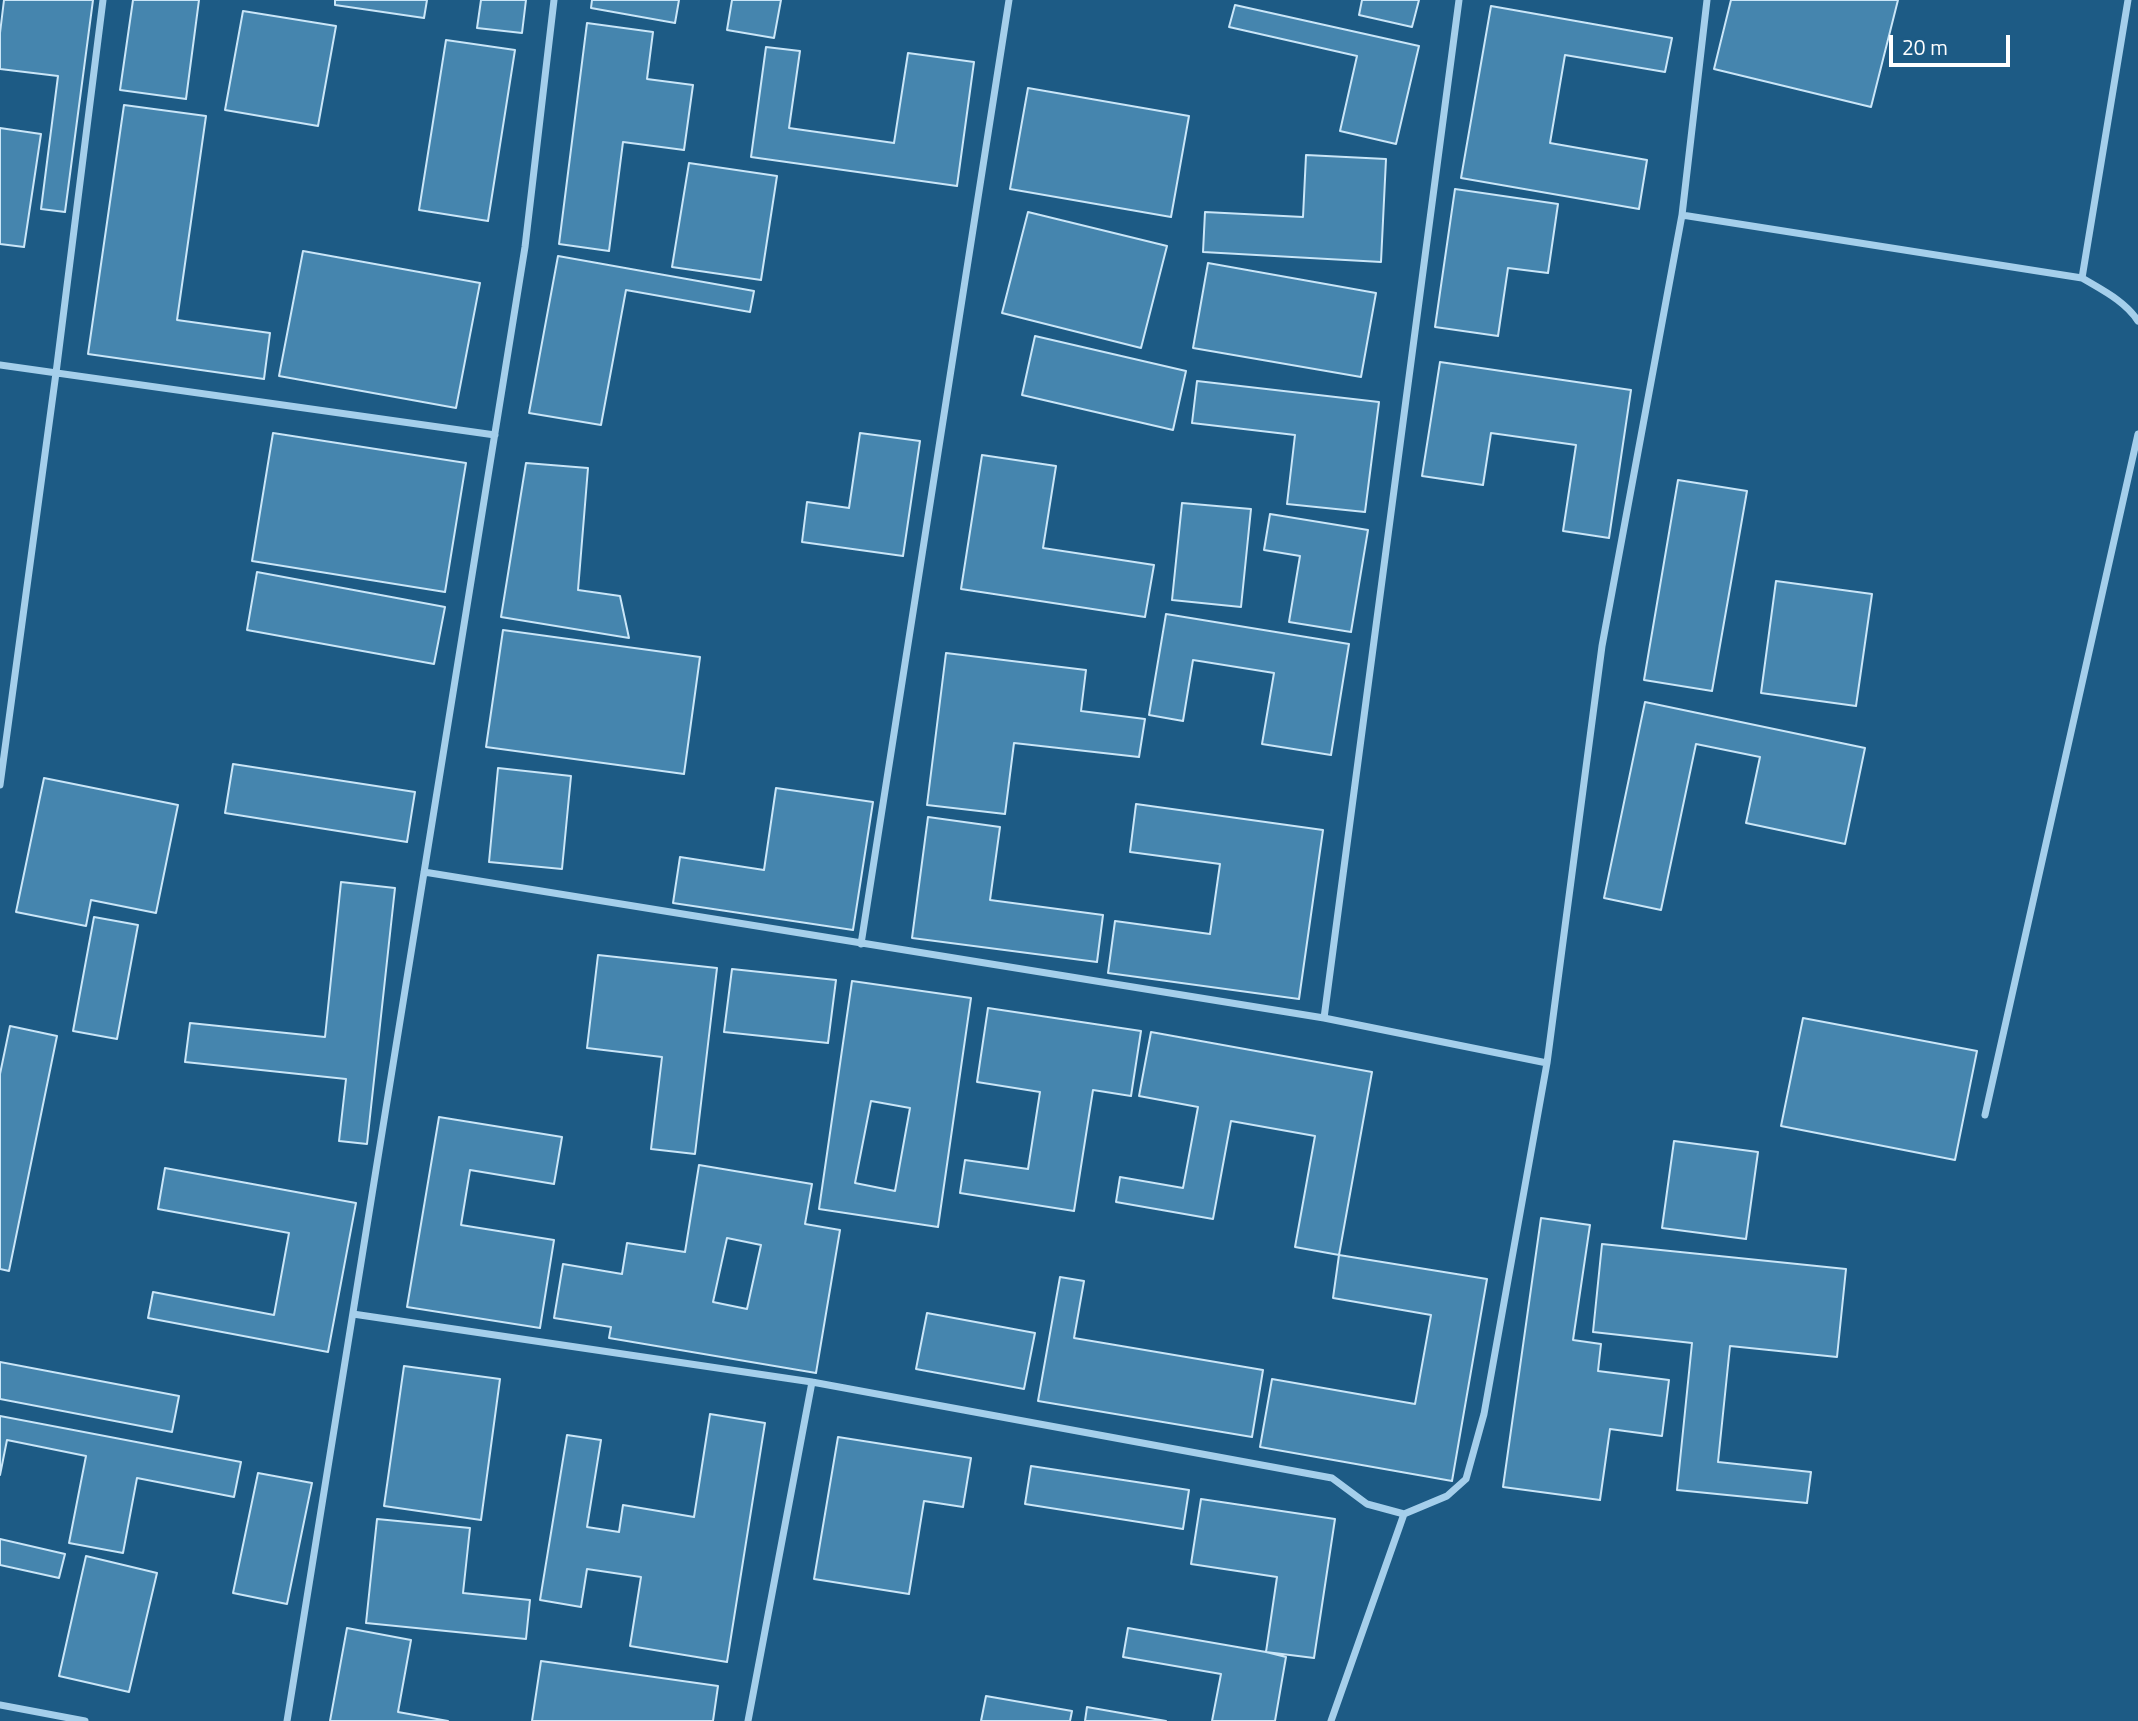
<!DOCTYPE html>
<html>
<head>
<meta charset="utf-8">
<style>
	body { margin:0 }
	#map { position:relative; width:2138px; height:1721px; overflow:hidden; background:#1d5b85; font-family:"Titillium Web",sans-serif }
	canvas { display:block }
	.scale { position:absolute; left:1889px; top:35px; width:121px; height:32px; box-sizing:border-box; border:4px solid #fff; border-top:0; padding-left:9px; font-size:21px; line-height:24px; white-space:nowrap; color:#fff; -webkit-text-stroke:5px #1d5b85; paint-order:stroke }
</style>
</head>
<body>
<div id="map">
<canvas width="2138" height="1721"></canvas>
<div class="scale">20 m</div>
</div>
<script>
const context = document.querySelector('canvas').getContext('2d');
context.lineJoin = 'round';
function fillPath(path, color) { context.fillStyle = color; context.fill(path, 'evenodd'); }
function stroke(path, color, width, dash) { context.strokeStyle = color; context.lineWidth = width; context.lineCap = dash ? 'butt' : 'round'; context.setLineDash(dash || []); context.stroke(path); }
const building = new Path2D(`
	M4,0H93L65,212L41,209L58,76L0,69V33Z
	M133,0H199L186,99L120,90Z
	M335,0H427L424,18L335,5Z
	M481,0H526L522,33L477,28Z
	M592,0H679L675,23L591,8Z
	M732,0H781L774,38L727,30Z
	M1362,0H1419L1412,27L1359,15Z
	M1731,0H1898L1871,107L1714,69Z
	M1235,5L1419,46L1396,144L1340,131L1357,56L1229,27Z
	M1491,6L1672,38L1665,72L1565,55L1550,143L1647,160L1639,209L1461,178Z
	M243,11L336,26L318,126L225,110Z
	M587,23L653,32L647,79L693,85L684,150L623,142L609,251L559,244Z
	M446,40L515,50L488,221L419,210Z
	M766,47L800,51L789,128L894,143L908,53L974,62L957,186L751,157Z
	M1028,88L1189,116L1171,217L1010,189Z
	M124,105L206,116L177,320L270,333L264,379L88,354Z
	M0,128L41,134L24,247L0,244Z
	M1306,155L1386,159L1381,262L1203,252L1205,212L1303,217Z
	M689,163L777,176L761,280L672,267Z
	M1455,189L1558,204L1548,273L1508,268L1498,336L1435,327Z
	M1028,212L1167,246L1141,348L1002,313Z
	M303,251L480,283L456,408L279,376Z
	M558,256L754,291L750,312L626,290L601,425L529,413Z
	M1208,263L1376,293L1361,377L1193,348Z
	M1035,336L1186,371L1173,430L1022,395Z
	M1440,362L1631,390L1609,538L1563,531L1576,445L1491,433L1483,485L1422,476Z
	M1197,381L1379,402L1365,512L1287,504L1295,435L1192,423Z
	M273,433L466,463L445,592L252,561Z
	M860,433L920,441L903,556L802,542L807,502L849,508Z
	M982,455L1056,466L1043,548L1154,565L1145,617L961,589Z
	M526,463L588,468L578,590L620,596L629,638L501,617Z
	M1678,480L1747,491L1712,691L1644,680Z
	M1182,503L1251,509L1241,607L1172,600Z
	M1270,514L1368,530L1351,632L1289,622L1300,556L1264,550Z
	M257,572L445,607L434,664L247,630Z
	M1776,581L1872,594L1856,706L1761,693Z
	M1166,614L1349,644L1331,755L1262,744L1274,673L1193,660L1183,721L1149,715Z
	M503,630L700,657L684,774L486,747Z
	M946,653L1086,670L1081,711L1145,719L1139,757L1014,743L1005,814L927,805Z
	M1645,702L1865,748L1845,844L1746,823L1760,757L1696,744L1661,910L1604,898Z
	M233,764L415,792L407,842L225,813Z
	M498,768L571,776L562,869L489,862Z
	M44,778L178,805L156,913L91,900L86,926L16,912Z
	M776,788L873,802L853,930L673,903L680,857L764,870Z
	M1136,804L1323,830L1299,999L1108,973L1115,921L1210,934L1220,864L1130,852Z
	M928,817L1000,827L990,900L1103,915L1097,962L912,938Z
	M341,882L395,888L367,1144L339,1141L346,1079L185,1062L190,1023L325,1037Z
	M94,917L138,925L117,1039L73,1031Z
	M598,955L717,968L695,1154L651,1149L662,1057L587,1048Z
	M732,969L836,980L828,1043L724,1032Z
	M852,981L971,998L938,1227L819,1209ZM871,1101L910,1108L895,1191L855,1183Z
	M988,1008L1141,1031L1131,1096L1093,1090L1074,1211L960,1193L965,1160L1028,1169L1040,1092L977,1082Z
	M1803,1018L1977,1051L1955,1160L1781,1126Z
	M10,1026L57,1036L9,1271L0,1269V1074Z
	M1151,1032L1372,1072L1339,1255L1295,1247L1315,1136L1231,1121L1213,1219L1116,1202L1120,1177L1183,1188L1198,1107L1139,1096Z
	M439,1117L562,1137L554,1184L470,1170L461,1225L554,1240L540,1328L407,1307Z
	M1674,1141L1758,1152L1746,1239L1662,1228Z
	M699,1165L812,1184L805,1224L840,1230L816,1373L609,1338L611,1327L554,1318L563,1264L622,1274L627,1243L685,1252ZM727,1238L761,1245L747,1309L713,1302Z
	M165,1168L356,1203L328,1352L148,1318L153,1292L274,1315L289,1233L158,1209Z
	M1541,1218L1590,1225L1573,1340L1601,1344L1598,1371L1669,1380L1662,1436L1610,1429L1600,1500L1503,1487Z
	M1602,1244L1846,1269L1837,1357L1730,1346L1718,1462L1811,1472L1807,1503L1677,1490L1692,1343L1593,1332Z
	M1339,1255L1487,1279L1452,1481L1260,1447L1272,1379L1415,1404L1431,1315L1333,1298Z
	M1060,1277L1084,1281L1074,1338L1263,1370L1252,1437L1038,1401Z
	M927,1313L1035,1333L1024,1389L916,1369Z
	M0,1362L179,1396L172,1432L0,1399Z
	M404,1366L500,1379L481,1520L384,1506Z
	M710,1414L765,1423L727,1662L630,1646L641,1577L587,1569L581,1607L540,1600L567,1435L601,1440L587,1527L619,1532L623,1505L694,1517Z
	M0,1416L241,1462L234,1497L137,1478L123,1553L69,1543L86,1456L7,1440L0,1475Z
	M838,1437L971,1458L963,1507L924,1501L909,1594L814,1579Z
	M1031,1466L1189,1490L1183,1529L1025,1504Z
	M258,1473L312,1483L287,1604L233,1593Z
	M1201,1499L1335,1519L1314,1658L1266,1652L1277,1577L1191,1564Z
	M377,1519L470,1528L463,1593L530,1600L526,1639L366,1623Z
	M0,1539L65,1554L59,1578L0,1565Z
	M86,1556L157,1573L129,1692L59,1676Z
	M347,1628L411,1640L398,1712L448,1721H330Z
	M1128,1628L1266,1652L1286,1657L1275,1721H1212L1221,1674L1123,1657Z
	M541,1661L718,1686L713,1721H532Z
	M986,1696L1072,1711L1070,1721H981Z
	M1087,1707L1166,1721H1085Z`);
fillPath(building, '#4585ae');
stroke(building, '#cae6f8', 2);
stroke(new Path2D(`
	M1682,215L2082,278C2102,290 2125,301 2138,321
	M2082,278L2128,0
	M0,365L495,435
	M0,785L56,373L103,0
	M424,872L1324,1018L1547,1063
	M861,944L1009,0
	M1324,1018L1459,0
	M1985,1115L2138,434
	M353,1314L812,1382L1332,1478L1367,1504L1404,1514L1331,1721
	M1404,1514L1447,1496L1466,1479L1484,1414L1547,1063L1602,646L1682,215L1707,0
	M0,1705L85,1721
	M287,1721L525,247L554,0
	M748,1721L812,1382`), '#a5cfeb', 7);
</script>
</body>
</html>
